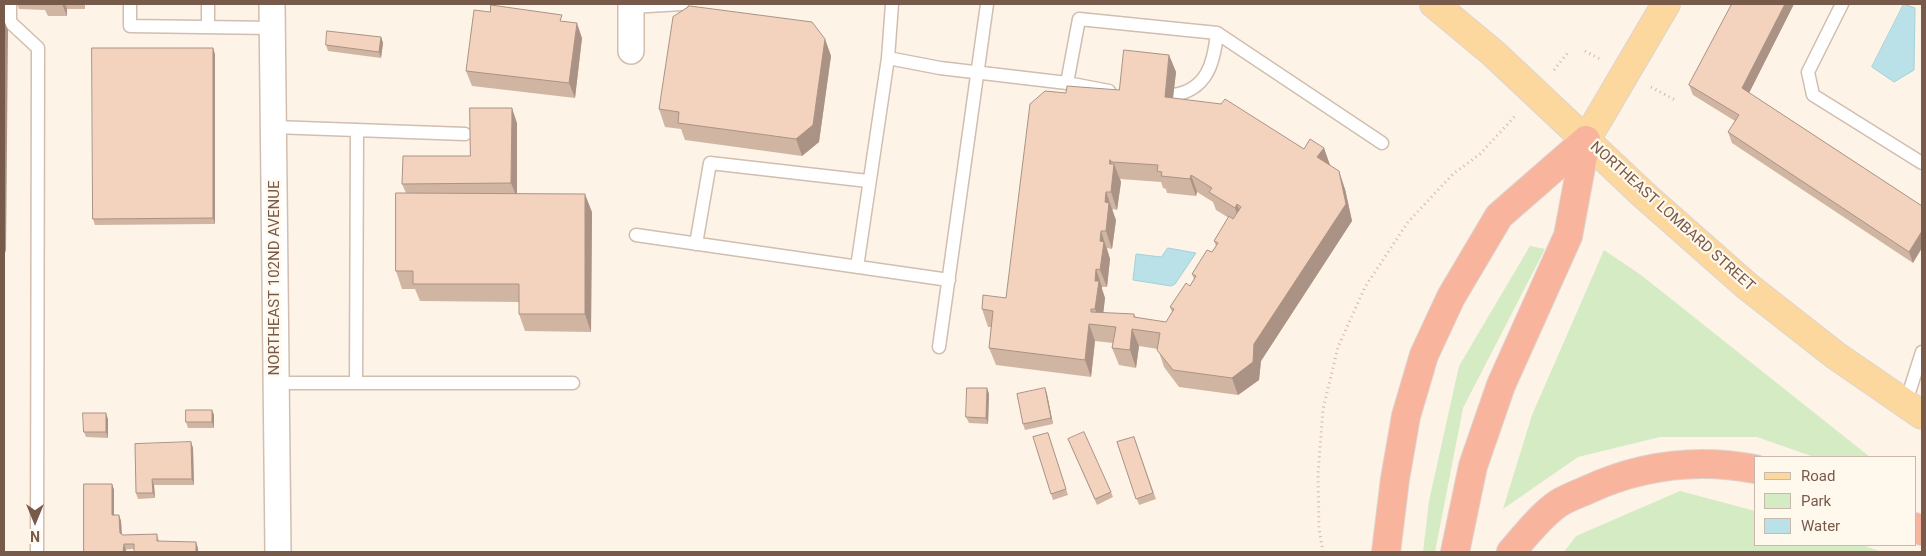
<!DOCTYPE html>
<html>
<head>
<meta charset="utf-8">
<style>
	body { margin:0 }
	#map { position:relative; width:1926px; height:556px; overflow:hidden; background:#fdf4e7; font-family:Roboto,sans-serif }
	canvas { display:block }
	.frame { position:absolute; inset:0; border:5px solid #775a4a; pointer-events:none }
	.legend { position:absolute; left:1754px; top:456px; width:162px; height:90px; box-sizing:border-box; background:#fff8ed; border:1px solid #c9b9ac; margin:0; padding:6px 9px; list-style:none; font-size:15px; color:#775a4a }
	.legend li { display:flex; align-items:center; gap:10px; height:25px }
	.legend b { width:25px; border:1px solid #c9b9ac }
	.north { position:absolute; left:10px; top:496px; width:50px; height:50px; -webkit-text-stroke:4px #fff8ed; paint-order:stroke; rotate:180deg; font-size:14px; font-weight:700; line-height:20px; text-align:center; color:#775a4a }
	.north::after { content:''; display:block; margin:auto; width:18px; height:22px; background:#775a4a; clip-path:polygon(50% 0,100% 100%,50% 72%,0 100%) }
</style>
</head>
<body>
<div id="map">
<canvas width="1926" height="556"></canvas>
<div class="frame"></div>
<ul class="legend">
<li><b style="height:6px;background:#fcd89f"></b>Road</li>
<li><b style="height:14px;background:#d4ebc4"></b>Park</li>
<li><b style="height:14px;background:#bae1e7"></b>Water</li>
</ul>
<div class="north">N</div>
</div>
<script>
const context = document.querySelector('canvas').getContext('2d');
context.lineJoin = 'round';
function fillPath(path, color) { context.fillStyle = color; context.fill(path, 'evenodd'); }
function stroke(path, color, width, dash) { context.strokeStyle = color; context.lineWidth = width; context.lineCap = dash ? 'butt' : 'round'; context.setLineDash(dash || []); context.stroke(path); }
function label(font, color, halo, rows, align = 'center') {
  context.font = font + ' Roboto,sans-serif'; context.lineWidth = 4.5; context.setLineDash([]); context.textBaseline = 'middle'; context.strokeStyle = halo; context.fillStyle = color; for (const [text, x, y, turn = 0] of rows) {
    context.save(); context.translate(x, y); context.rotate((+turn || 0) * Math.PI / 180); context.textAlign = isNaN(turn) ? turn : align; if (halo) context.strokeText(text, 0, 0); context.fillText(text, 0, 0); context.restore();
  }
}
fillPath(new Path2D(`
	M1530,246L1545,249L1463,408L1435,552H1423L1429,501L1459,366Z
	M1604,250L1641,275L1870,457H1814L1757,437H1660L1578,457L1503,509L1532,415Z
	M1680,491L1755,511V545H1862L1882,552H1564L1576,536Z`), '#d4ebc4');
const water = new Path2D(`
	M1904,4L1915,8L1914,70L1894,82L1872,67Z
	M1168,248L1196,253L1175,284L1171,286L1133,280L1136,254L1161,257Z`);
fillPath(water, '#bae1e7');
stroke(water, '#a0d1d9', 1);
const lane = new Path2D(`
	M10,4V22L38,48L37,552
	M130,4V26L273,28
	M1842,4L1808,72L1813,95L1922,163
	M631,7L682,4
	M208,27V4
	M888,58L940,68L1067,83L1079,19L1217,33L1382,143
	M1067,83L1109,91
	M1173,95C1207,90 1214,63 1217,33
	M274,127L465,134
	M636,235L949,280
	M696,244L710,163L868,181
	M857,267L888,58L892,4
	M939,347L987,4
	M276,383H573
	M356,383L357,130
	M1905,405L1922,352`);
const street = new Path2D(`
	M272,4L278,552
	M631,4V51`);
const primary = new Path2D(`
	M1434,4L1493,53L1645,196L1747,286L1835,355L1922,415
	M1586,140L1666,4`);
const highway = new Path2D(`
	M1915,527L1922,531
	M1386,552L1395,479L1406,416L1424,355L1451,297L1499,216L1586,140
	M1455,552L1473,466L1501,385L1568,236L1586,140
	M1511,552C1525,536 1541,515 1559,503C1567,498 1578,494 1587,490C1641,465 1696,458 1755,469`);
stroke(lane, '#d1beaf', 15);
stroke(street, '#d1beaf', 28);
stroke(primary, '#dcd4d0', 30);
stroke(highway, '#dcd4d0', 30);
stroke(new Path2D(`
	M1585,51L1600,59
	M1554,70L1569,51
	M1651,87L1677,101
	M1323,552L1319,529L1318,474L1323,409L1338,347L1365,287L1408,222L1453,174L1480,154L1516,115`), '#d8b6a0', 3, [1, 4]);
stroke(lane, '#fff', 12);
stroke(street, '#fff', 25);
stroke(primary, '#fcd89f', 28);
stroke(highway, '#f8b49d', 28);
fillPath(new Path2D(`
	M17,4H85V9H67V16H48L45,10L19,9Z
	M1732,4H1794L1749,93L1922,206L1913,263L1732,143L1728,132L1735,121L1693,95L1689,85Z
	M564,21L582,38L575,98L472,86L466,71Z
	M381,37L383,43L381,58L328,51L326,45Z
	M825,39L831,56L819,142L802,156L685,140L681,129L665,127L659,109Z
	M215,54V224L95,225L93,219Z
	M1169,55L1176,72L1173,98L1304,149L1324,148L1330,166L1345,189L1352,221L1261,361L1259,380L1238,395L1179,387L1164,367L1158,349L1139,346L1136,368L1119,365L1112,348L1113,343L1095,341L1091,377L996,365L989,348L991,327H988L982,309L1006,298L1066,93L1119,90ZM1120,179L1161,182L1163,188L1166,189L1167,193L1196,196L1197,192L1213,202L1216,210L1229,218L1214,241L1216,246L1212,252L1192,274L1194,279L1190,286L1170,307L1172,312L1166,322L1136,318L1134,314L1103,313L1105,298L1102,289V287H1107L1110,259L1107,248L1112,249L1116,220L1112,211L1113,209L1117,210L1121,182Z
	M517,123V194L592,212L591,332L525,331L519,314V302L420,301L415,289H402L396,271L406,193L402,184L470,156Z
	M987,388L989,394L988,424L969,423L966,417Z
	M1045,388L1047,394L1053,424L1025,430L1023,424Z
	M212,410L214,415V428H188L186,422Z
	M108,419V438L86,437L84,432Z
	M1048,433L1068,495L1053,500L1033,437Z
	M1134,437L1156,499L1139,505L1117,442Z
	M1068,439L1111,492L1113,497L1097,505Z
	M191,442L193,448L194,485H154L155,498L138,499L136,493Z
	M112,484L114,490V515H119L121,521L122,534L123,535L157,534L159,541L198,548V552H134V549L84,552Z`), '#d1b5a3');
fillPath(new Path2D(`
	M62,4H65L67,9V16Z
	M1785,4H1794L1746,99L1742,88Z
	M4,20L8,30L6,253L4,247Z
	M577,23L582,38L575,98L569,83Z
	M381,37L383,43L381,58L379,52Z
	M825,39L831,56L819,142L802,156L796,139Z
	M213,48L215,54V224L213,218Z
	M1169,55L1176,72L1171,115L1165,97Z
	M512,108L517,123V198L511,183Z
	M1324,148L1330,165L1324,175L1317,157Z
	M1110,160L1114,170V164L1121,182L1117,210L1111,192Z
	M1339,171L1345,189L1352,221L1261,361L1259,380L1238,395L1232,378Z
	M1191,175L1197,192L1196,196L1190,179Z
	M1106,192L1116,220L1112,249L1106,231L1105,202Z
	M585,194L592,212L591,332L585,314Z
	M1237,204L1244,222L1241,226L1235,208Z
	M1101,231L1110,259L1107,287L1100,270V241Z
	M1922,231V248L1913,263L1909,252Z
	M1096,269L1102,287V289L1105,298L1102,325H1101L1095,309V281Z
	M1089,324L1095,341L1091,377L1085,360Z
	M1132,329L1139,346L1136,368L1130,350Z
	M987,388L989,394L988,424L986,418Z
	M1045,388L1047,394L1053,424L1051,418Z
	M212,410L214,415V428L212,422Z
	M106,413L108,419V438L106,432Z
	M191,442L193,448L194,485L192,479Z
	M152,479L154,485L155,498L153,493Z
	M112,484L114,490V521L112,515Z
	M119,515L121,521L122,539L120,533Z
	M196,542L198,548V552H196Z
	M124,544L126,550V552H123Z`), '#aa9385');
const building = new Path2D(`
	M1732,4H1785L1742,88L1922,206V231L1909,252L1728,132L1739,115L1689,85Z
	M491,5L562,15L560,21L577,23L569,83L466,71L474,10L490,12Z
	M690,6L812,22L825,39L813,125L796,139L678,123L679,112L659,109L673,17Z
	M327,31L381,37L379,52L326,45Z
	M92,48H213V218L93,219Z
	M1124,50L1169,55L1165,97L1221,104L1225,99L1304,149L1310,139L1324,148L1317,157L1339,171L1346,204L1254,344L1253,362L1232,378L1173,370L1157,350L1160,333L1132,329L1130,350L1112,348L1116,327L1089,324L1085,360L989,348L993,311L982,309L983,295L1006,298L1030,104L1045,91L1066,93L1067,86L1119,90ZM1110,160L1112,162L1158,165L1157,171L1162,172L1161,176L1190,179L1191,175L1212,188L1209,192L1235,208L1237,204L1241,207L1233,219L1229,216L1214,241L1218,243L1212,252L1207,250L1192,274L1196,276L1190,286L1186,283L1170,307L1174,309L1166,322L1134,317V314L1091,312V309H1095L1099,281H1095L1096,269L1100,270L1104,242L1100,241L1101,231H1106L1109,203L1105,202L1106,192H1111L1114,164H1110Z
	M470,108H512L511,183L402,184L403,156H470Z
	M396,193L585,194V314H519V284H413V271H396Z
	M967,388H987L986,418L966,417Z
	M1045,388L1051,418L1023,424L1017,394Z
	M186,410H212V422H186Z
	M83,413H106V432H84Z
	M1084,432L1111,492L1095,499L1068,439Z
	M1048,433L1066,489L1051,494L1033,437Z
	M1134,437L1153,493L1136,499L1117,442Z
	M191,442L192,479H152L153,493H136L135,444Z
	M84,484H112V515H119L120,533L123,535L157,534V541L196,542V552H134V544H124L123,552H84Z`);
fillPath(building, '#f3d2be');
stroke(building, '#aa9385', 1);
label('15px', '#775a4a', '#fff8ed', [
	["NORTHEAST LOMBARD STREET",1672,217,42],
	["NORTHEAST 102ND AVENUE",275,278,-90]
]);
</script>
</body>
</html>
